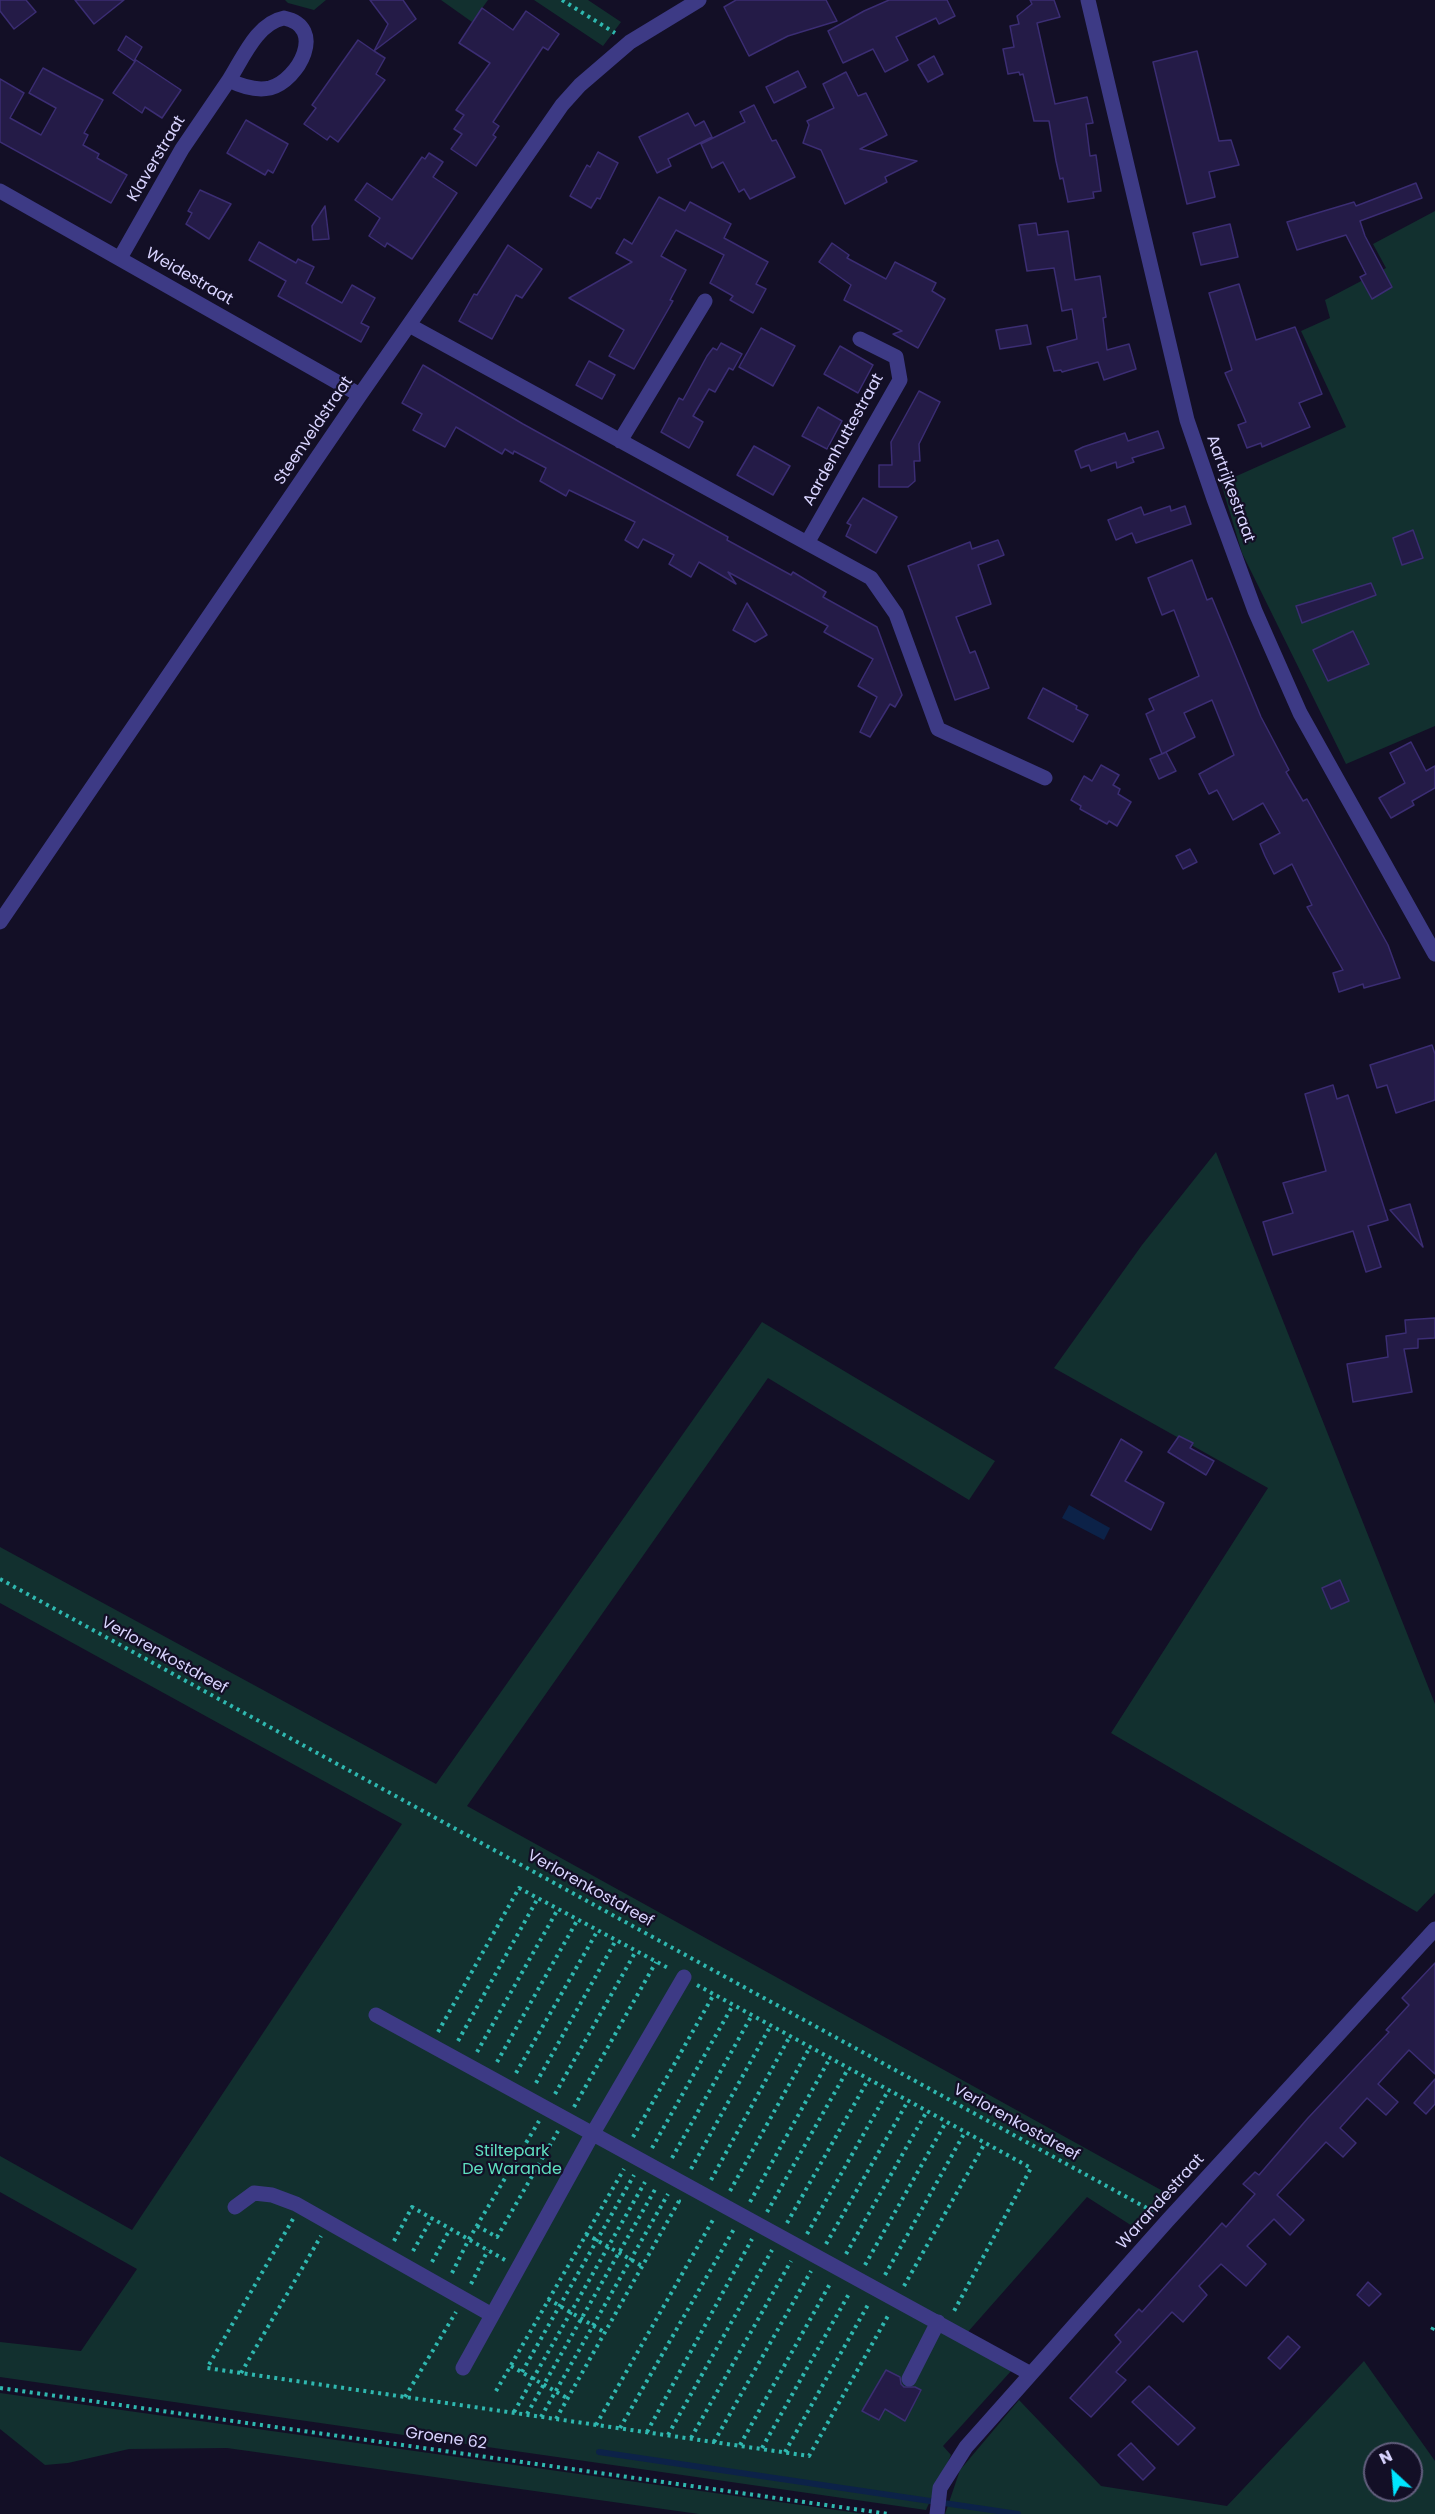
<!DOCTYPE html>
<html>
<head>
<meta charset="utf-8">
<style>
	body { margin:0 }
	#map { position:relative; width:1435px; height:2514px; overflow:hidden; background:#130f26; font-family:Poppins,sans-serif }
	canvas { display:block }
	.north { position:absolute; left:1363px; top:2442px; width:60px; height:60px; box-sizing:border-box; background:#130f26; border:2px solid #625e7d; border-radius:50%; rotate:334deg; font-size:16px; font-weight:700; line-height:24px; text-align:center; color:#d9d4ff }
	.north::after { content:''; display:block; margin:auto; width:21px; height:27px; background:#00e5ff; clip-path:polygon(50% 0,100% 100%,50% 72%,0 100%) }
</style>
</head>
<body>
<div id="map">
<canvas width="1435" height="2514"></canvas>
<div class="north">N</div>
</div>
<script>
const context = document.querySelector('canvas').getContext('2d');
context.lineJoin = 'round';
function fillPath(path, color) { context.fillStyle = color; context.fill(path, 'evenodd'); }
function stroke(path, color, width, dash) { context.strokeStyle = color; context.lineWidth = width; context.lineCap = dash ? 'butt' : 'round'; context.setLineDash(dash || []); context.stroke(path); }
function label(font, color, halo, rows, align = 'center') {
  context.font = font + ' Poppins,sans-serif'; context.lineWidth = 4.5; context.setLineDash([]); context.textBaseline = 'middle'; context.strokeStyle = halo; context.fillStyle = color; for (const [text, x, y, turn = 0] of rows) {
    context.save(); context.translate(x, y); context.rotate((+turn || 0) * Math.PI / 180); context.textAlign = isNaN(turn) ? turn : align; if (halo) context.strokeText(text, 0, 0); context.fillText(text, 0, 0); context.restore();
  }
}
fillPath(new Path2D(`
	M285,0H326L314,10L288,3Z
	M441,0H488L472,22Z
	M534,0H588L621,22L603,46Z
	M1435,211V726L1346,764L1242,553L1221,483L1346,427L1301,331L1330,318L1325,300L1386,268L1373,244Z
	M1216,1152L1435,1704V1893L1417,1912L1111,1733L1268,1488L1054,1368L1142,1245Z
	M762,1322L995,1461L969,1500L768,1378L467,1806L1170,2195L1140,2231L1087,2197L959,2342L1012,2370L943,2446L951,2455L926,2510L0,2377V2342L81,2351L137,2269L0,2192V2156L132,2230L402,1824L0,1603V1547L436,1784Z
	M1364,2361L1435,2461V2514H945L960,2470L1019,2400L1101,2486L1227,2506ZM1375,2454H1411V2490H1375Z
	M0,2393L865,2514H699L227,2448L129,2449L68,2463L45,2465L0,2429Z`), '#12302f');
fillPath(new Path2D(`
	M1069,1505L1110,1528L1104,1540L1062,1518Z`), '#0c2248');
stroke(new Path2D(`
	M599,2452L1018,2514`), '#0c2248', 6);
const building = new Path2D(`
	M0,0H26L36,12L14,29L0,11Z
	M75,0H124L94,24Z
	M370,0H403L416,19L374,51L385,58L376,74L385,80L338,142L330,136L327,140L304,124L316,108L312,105L358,40L374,51L388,24Z
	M736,0H826L837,21L788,36L749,56L724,7Z
	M889,0H947L955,16L939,24L936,18L896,37L908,60L885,72L873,49L843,63L828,31L864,11Z
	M1030,0H1054L1060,17L1037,23L1055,104L1087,97L1093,123L1086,124L1090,156L1096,155L1101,191L1093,192L1094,198L1068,202L1063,178L1060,179L1056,161L1049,121H1034L1023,74L1020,75L1019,72L1008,74L1003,49L1014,47L1010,26L1019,24L1017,16L1032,4Z
	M482,8L513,30L526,11L559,34L548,50L543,47L493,122L499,126L493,135L496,137L476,166L451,149L462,134L454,129L464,115L456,110L490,63L459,43Z
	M126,36L142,47L134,61L118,50Z
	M1197,51L1219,141L1231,140L1239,165L1209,172L1215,197L1187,204L1153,62Z
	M934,56L943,74L928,82L918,65Z
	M136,60L181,90L162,118L145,107L142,113L113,93Z
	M43,68L103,100L84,133L88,135L83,145L99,154L97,158L127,175L111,203L0,142V79L24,93L10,118L41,135L56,108L29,93Z
	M798,71L806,87L774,103L766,87Z
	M846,72L858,96L866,93L887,135L860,149L917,161L885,177L887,182L845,204L821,150L803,143L809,125L807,121L834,108L823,84Z
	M754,105L772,141L776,140L795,177L750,199L744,189L739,192L723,162L712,168L701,144L745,122L740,112Z
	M688,113L695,126L704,121L712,137L668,159L671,166L657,173L639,137Z
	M246,120L288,144L273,173L268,170L265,175L227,153Z
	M598,152L618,163L600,199L597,198L591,208L570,196L587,165L590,167Z
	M429,153L443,162L433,177L457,193L412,259L387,243L385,247L369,236L380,218L355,200L367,183L392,200L422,157L425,159Z
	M1416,183L1422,198L1360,221L1365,236L1392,287L1372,299L1360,277L1366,274L1346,235L1297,250L1287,222L1354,202L1356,206Z
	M200,190L231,204L209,239L186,224L192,213L188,211Z
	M659,197L685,211L690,202L731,224L724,238L768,262L756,284L766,289L753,313L730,300L733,296L710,283L724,255L676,230L661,256L686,270L670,300L673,301L634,369L609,356L624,330L569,298L632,262L616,253L624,239L632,244Z
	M325,206L329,239L313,240L312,226Z
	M1036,223L1038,235L1068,231L1075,280L1100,276L1106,317L1103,318L1107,350L1129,344L1136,369L1104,380L1098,362L1062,372L1061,370L1054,371L1047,347L1077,339L1072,309L1062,311L1054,268L1027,271L1019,225Z
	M1230,224L1238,257L1201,265L1193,233Z
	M259,242L296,263L298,259L314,267L306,283L342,303L352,285L375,298L361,323L369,327L361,342L278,296L286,281L249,260Z
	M832,243L849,255L847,258L886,279L895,262L936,283L932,291L945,299L918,348L893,334L902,331L844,300L851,285L819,262Z
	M508,245L542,269L522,298L516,295L492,339L459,321L474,294L477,295Z
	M1239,284L1256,340L1295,327L1322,394L1299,403L1310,427L1262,447L1261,443L1247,448L1238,425L1246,422L1225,373L1232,370L1209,293Z
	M1027,325L1031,344L1000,349L996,330Z
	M761,328L795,346L773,386L739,367Z
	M721,343L742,354L733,370L729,368L715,392L709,389L693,416L703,422L689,448L661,432L679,398L683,400L707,356L713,348L717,350Z
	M840,346L873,365L858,393L824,374Z
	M589,361L615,375L602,399L576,385Z
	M423,365L523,424L728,537L727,540L791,575L793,572L811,583L826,592L823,597L877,627L902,695L895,707L890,704L870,737L860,732L877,697L858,686L873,659L824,632L828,626L728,572L736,584L699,562L691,577L669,564L674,555L643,539L638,548L625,540L635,522L569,490L566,496L540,481L546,468L514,451L513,454L505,449L502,454L456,427L445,447L413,430L422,414L402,403Z
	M919,391L940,402L919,444L920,461H914L915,481L908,487H879V465H892L891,442Z
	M818,407L842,421L827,449L802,436Z
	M1158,431L1164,448L1132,458L1134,462L1117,468L1116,462L1091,471L1089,465L1081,468L1075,451L1083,447L1125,433L1128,441Z
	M754,446L790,466L773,495L737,475Z
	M863,498L897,517L876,553L846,536L851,525L847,523Z
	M1170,506L1171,511L1185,506L1191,524L1136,543L1132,533L1116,540L1108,520L1141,507L1144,515Z
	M1413,530L1423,558L1402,565L1393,538Z
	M998,540L1004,555L978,565L991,604L956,617L970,653L975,651L989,688L955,700L908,566L970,542L972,549Z
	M1192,560L1207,600L1212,598L1261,717L1289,770L1286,772L1303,801L1307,799L1388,945L1400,978L1364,988L1363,984L1339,992L1333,973L1343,970L1307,907L1312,905L1292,864L1274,874L1265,856L1260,844L1280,833L1263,803L1233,820L1217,790L1209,794L1199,774L1234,755L1212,700L1184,713L1195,737L1162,754L1146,714L1154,710L1149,699L1199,676L1174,610L1162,615L1148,578Z
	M1371,583L1376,595L1302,623L1296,606Z
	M747,603L767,635L755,642L733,630Z
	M1353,631L1369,664L1328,681L1313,650Z
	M1043,688L1077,706L1076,709L1088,715L1073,742L1028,718Z
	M1411,742L1426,771L1435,766V788L1412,801L1414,805L1391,818L1379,798L1405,783L1390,753Z
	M1166,752L1176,771L1159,779L1150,759Z
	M1101,765L1119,775L1113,785L1120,789L1118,794L1131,802L1117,826L1109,821L1107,824L1080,809L1081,806L1071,800L1084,776L1092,781Z
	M1190,849L1197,862L1183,869L1176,856Z
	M1432,1045L1435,1054V1100L1396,1113L1387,1085L1377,1088L1370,1065Z
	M1333,1085L1337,1099L1348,1095L1388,1220L1368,1226L1381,1267L1366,1272L1353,1231L1273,1255L1263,1222L1293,1213L1283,1183L1326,1171L1305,1094Z
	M1410,1204L1423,1247L1390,1210Z
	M1435,1318V1338L1418,1339V1348L1404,1349L1412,1392L1353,1402L1347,1364L1388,1357L1386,1336L1406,1333L1405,1320Z
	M1179,1436L1193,1443L1190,1448L1214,1461L1206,1475L1168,1452Z
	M1121,1439L1142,1452L1125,1481L1164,1503L1151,1530L1091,1495Z
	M1340,1580L1349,1601L1331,1609L1322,1588Z
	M1435,1963V2074L1409,2050L1378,2084L1398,2102L1386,2115L1367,2098L1340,2128L1356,2143L1343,2157L1326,2142L1277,2195L1304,2220L1290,2235L1274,2219L1247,2246L1266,2264L1246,2286L1221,2264L1199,2286L1207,2295L1183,2322L1172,2312L1116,2372L1126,2380L1091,2417L1070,2398L1121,2342L1115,2335L1139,2309L1142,2312L1222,2223L1226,2227L1255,2194L1243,2184L1255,2172L1259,2175L1308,2118L1389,2032L1386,2030L1409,2005L1402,1998Z
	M1435,2079V2104L1426,2114L1414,2103Z
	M1368,2282L1381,2294L1369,2306L1357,2295Z
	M1288,2336L1300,2347L1280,2369L1268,2358Z
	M886,2370L900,2377L901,2384L904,2387H915L921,2390L905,2421L885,2409L879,2420L862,2411Z
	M1149,2386L1195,2428L1178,2445L1132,2402Z
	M1131,2443L1155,2468L1143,2480L1118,2455Z`);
fillPath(building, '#241b47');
stroke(building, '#3b2d73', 1.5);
stroke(new Path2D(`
	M562,0L615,33
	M0,1579L1154,2212
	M697,1985L1031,2168L953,2313
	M438,2032L519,1888L670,1969
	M458,2041L538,1898
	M477,2052L558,1909
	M497,2062L578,1919
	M516,2073L598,1930
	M536,2083L616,1940
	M555,2094L636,1951
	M574,2107L656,1962
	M633,2137L714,1994
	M652,2148L733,2005
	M672,2158L752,2015
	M691,2169L771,2025
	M711,2180L790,2036
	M730,2191L810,2047
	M750,2202L830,2058
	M767,2212L848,2069
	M293,2219L207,2368L809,2456L889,2314
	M787,2223L868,2080
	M477,2226L497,2237L558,2131
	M586,2234L642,2266
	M807,2234L888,2091
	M394,2241L412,2207L505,2260
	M826,2244L908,2101
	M413,2251L432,2218
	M846,2254L927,2111
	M432,2262L450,2229
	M865,2265L946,2122
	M452,2273L469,2239L539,2121
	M885,2275L965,2132
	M471,2284L488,2250
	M904,2286L985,2143
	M548,2299L604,2332
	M1432,2330L1435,2324
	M511,2366L567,2398
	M522,2372L634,2175
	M241,2373L321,2236
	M0,2388L889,2514
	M496,2391L624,2169
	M405,2397L456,2312
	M514,2412L645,2182
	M527,2414L657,2186
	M541,2417L668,2194
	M556,2419L679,2201L677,2200
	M596,2425L714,2218
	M620,2428L734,2229
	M647,2432L752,2239
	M668,2435L772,2250
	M691,2438L791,2261
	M714,2442L811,2271
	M740,2445L831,2282
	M762,2448L850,2292
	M785,2452L869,2303`), '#2fb8b0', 4, [3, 4.5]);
stroke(new Path2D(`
	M1088,0L1187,420L1214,499L1255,611L1300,713L1435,954
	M284,18C327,27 299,80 270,88C256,91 241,86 229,80C243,58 257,23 284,18Z
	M0,191L360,395
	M120,258L182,149L229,80
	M409,325L871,578L896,614L938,729L1045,778
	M620,441L705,301
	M807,543L900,380L896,357L860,339
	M0,922L360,395L562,105L580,85L630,42L699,0
	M376,2015L1031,2374
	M235,2207L254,2193L272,2195L296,2204L492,2315
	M463,2368L593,2133L684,1977
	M909,2379L938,2322
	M937,2514L940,2488L966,2447L1168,2220L1435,1929`), '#3d3a85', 15);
label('16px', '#d9d4ff', '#130f26', [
	["Klaverstraat",157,159,-59],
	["Weidestraat",189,277,30],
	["Steenveldstraat",314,431,-56],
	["Aardenhuttestraat",844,440,-61],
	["Aartrijkestraat",1230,489,70],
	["Verlorenkostdreef",164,1656,29],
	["Verlorenkostdreef",590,1889,29],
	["Verlorenkostdreef",1016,2123,29],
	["Warandestraat",1161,2202,-48],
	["Groene 62",446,2439,8]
]);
label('16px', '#5fe0c0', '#130f26', [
	["Stiltepark",512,2152],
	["De Warande",512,2170]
]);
</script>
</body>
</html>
